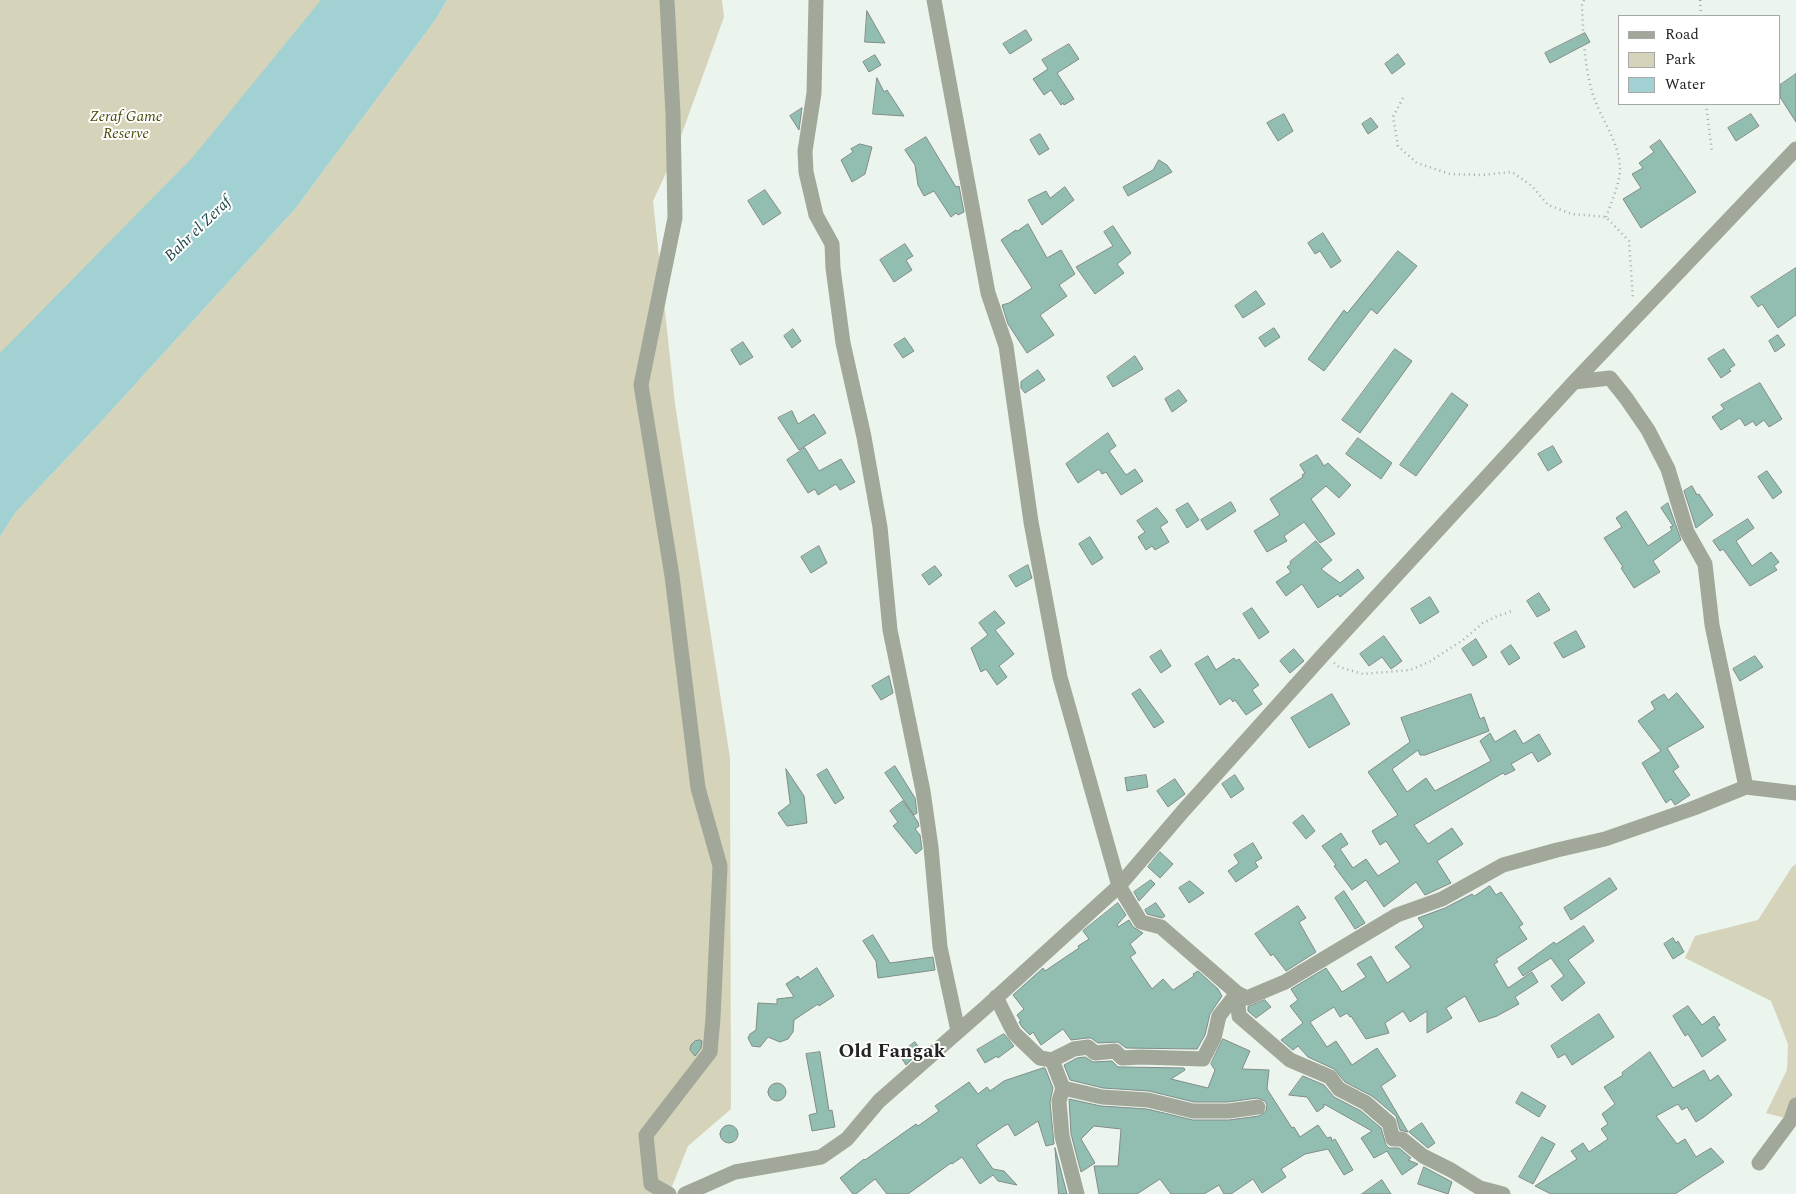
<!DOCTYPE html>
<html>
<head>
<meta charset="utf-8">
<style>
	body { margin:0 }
	#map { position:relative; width:1796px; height:1194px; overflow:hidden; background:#ecf5ed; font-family:Spectral,serif }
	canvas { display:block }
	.legend { position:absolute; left:1618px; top:15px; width:162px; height:90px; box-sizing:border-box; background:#fff; border:1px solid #a7a8a7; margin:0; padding:6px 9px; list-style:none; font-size:15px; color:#222522 }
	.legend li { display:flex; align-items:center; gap:10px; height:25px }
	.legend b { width:25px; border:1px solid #a7a8a7 }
</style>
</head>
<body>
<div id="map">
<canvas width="1796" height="1194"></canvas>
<ul class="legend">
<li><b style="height:6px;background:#a1a899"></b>Road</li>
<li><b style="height:14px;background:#d5d3b9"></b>Park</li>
<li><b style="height:14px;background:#a1d1d2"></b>Water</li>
</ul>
</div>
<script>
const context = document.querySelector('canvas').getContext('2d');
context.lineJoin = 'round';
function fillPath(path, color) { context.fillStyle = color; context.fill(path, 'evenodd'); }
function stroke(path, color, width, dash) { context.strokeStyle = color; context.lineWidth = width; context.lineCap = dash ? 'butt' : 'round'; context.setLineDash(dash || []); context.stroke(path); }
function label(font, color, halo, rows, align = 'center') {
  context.font = font + ' Spectral,serif'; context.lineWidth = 4; context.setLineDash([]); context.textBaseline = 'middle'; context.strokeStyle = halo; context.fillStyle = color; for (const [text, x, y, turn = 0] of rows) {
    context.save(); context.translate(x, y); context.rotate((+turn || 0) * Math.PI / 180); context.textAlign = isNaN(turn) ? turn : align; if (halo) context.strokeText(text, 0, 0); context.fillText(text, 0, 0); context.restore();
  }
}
fillPath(new Path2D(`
	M0,0H382L0,447Z
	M447,0H722L724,17L673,158L653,201L675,404L730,758L731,1109L688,1146L669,1194H0V537L15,513L98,425L295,209L436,19Z
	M1796,864V1121L1766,1113L1787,1070L1788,1044L1771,1001L1685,958L1695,936L1758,920L1792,867Z`), '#d5d3b9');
fillPath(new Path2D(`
	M321,0H447L436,19L295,209L98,425L15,513L0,537V353L192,158Z`), '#a1d1d2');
const building = new Path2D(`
	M867,11L885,43L865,42Z
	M1026,30L1032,40L1010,54L1003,44Z
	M1585,33L1590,42L1550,63L1545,53Z
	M1069,44L1079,59L1057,73L1074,99L1064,105L1063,103L1061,105L1051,90L1044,95L1033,79L1048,69L1042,60Z
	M1398,54L1405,64L1392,74L1385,64Z
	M875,55L881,65L869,72L863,62Z
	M1796,74V122L1780,97V85Z
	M877,78L884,92L887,90L904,116L873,114Z
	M802,108L799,130L790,116Z
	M1284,114L1293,131L1278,141L1267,123Z
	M1751,114L1759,126L1736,141L1728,128Z
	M1371,118L1378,127L1368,134L1362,124Z
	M1040,134L1049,149L1039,155L1030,140Z
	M926,137L956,187L959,186L964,212L958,215L956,213L951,217L934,191L924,196L918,185L915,165L905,150Z
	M1660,140L1696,192L1641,228L1623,199L1641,188L1632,174L1643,168L1639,163L1654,152L1650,147Z
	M860,144L872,147L865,174L852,182L841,160L853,152L851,149Z
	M1159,160L1167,165L1172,172L1128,196L1123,187L1153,170Z
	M1065,187L1074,200L1042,225L1028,200L1046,191L1050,198Z
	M765,190L781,213L763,225L748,201Z
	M1028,224L1047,258L1061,250L1075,274L1059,285L1067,296L1040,315L1054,335L1027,353L1008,324L1002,305L1009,303L1032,288L1001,240L1016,230L1017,231Z
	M1113,226L1131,253L1117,264L1124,273L1095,294L1076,267L1113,246L1104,232Z
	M1323,233L1341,261L1331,268L1320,251L1315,254L1308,243Z
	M905,244L913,256L906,260L912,270L894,282L880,260Z
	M1398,251L1417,266L1377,314L1371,309L1324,371L1308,359L1344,310L1347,313Z
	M1796,268V315L1778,328L1762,304L1758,307L1751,297Z
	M1256,291L1265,304L1243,318L1235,306Z
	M1274,328L1280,337L1265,347L1259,338Z
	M793,329L801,341L792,348L784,336Z
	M1778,335L1785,345L1775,352L1769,341Z
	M905,338L914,351L903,358L894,345Z
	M743,342L753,357L740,365L731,350Z
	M1395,349L1412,361L1360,433L1342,420Z
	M1724,349L1735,365L1729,369L1731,371L1721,378L1708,359Z
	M1135,356L1143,369L1113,387L1107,377Z
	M1038,370L1045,380L1025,393L1021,388V382Z
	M1760,383L1782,419L1769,427L1764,420L1756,426L1753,421L1745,426L1740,418L1721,430L1712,417L1724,409L1721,405Z
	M1179,390L1187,401L1172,412L1165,399Z
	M1452,393L1468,405L1416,476L1400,465Z
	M792,411L798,424L814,414L826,433L799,450L778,418Z
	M1108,433L1116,446L1109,451L1126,475L1135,469L1143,481L1121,495L1106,472L1102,474L1099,469L1078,483L1066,464Z
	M1358,438L1392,463L1381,479L1346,454Z
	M1553,446L1562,462L1548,471L1538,454Z
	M805,448L819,471L841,459L855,482L840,490L836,484L818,495L815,489L808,493L787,460Z
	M1317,455L1324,466L1328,463L1351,485L1339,498L1326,486L1311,499L1335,534L1320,543L1304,522L1284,536L1287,541L1267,552L1254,531L1280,515L1270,499L1303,477L1302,475L1305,473L1300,465Z
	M1767,471L1782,492L1773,499L1758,477Z
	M1692,486L1697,495L1699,494L1713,515L1696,528L1684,491Z
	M1231,502L1236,511L1207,530L1201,520Z
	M1188,503L1199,520L1187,528L1176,510Z
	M1668,503L1681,540L1653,561L1660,572L1634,588L1621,568L1623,567L1604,538L1622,527L1616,518L1626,511L1648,546L1672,530L1670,527L1673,526L1661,508Z
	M1157,508L1168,522L1160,527L1169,542L1155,550L1152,546L1146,550L1138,537L1145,532L1137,521Z
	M1748,519L1754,528L1736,541L1752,566L1771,552L1779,562L1774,566L1777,570L1750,586L1723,549L1720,551L1713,541Z
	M1090,537L1103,558L1092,565L1079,544Z
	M1316,541L1332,560L1321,569L1340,583L1358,569L1364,578L1340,597L1338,594L1318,608L1302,584L1286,596L1276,582L1291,572L1287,567L1291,564L1290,562Z
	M819,546L827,563L811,573L801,557Z
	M1028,565L1032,578L1016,587L1009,576Z
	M935,566L942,575L929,585L922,575Z
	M1539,593L1550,610L1537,617L1527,601Z
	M1430,597L1439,612L1420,624L1411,609Z
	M1252,608L1269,632L1259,639L1243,614Z
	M995,611L1005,623L995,630L1014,654L999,666L1007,677L997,685L986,669L981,672L971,648L988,635L979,623Z
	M1576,631L1585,647L1563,658L1554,643Z
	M1384,636L1402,661L1391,669L1382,657L1369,666L1360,654Z
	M1476,639L1487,657L1473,666L1462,649Z
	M1511,645L1520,658L1509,665L1501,652Z
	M1294,649L1304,661L1290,673L1280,661Z
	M1161,650L1171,666L1161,673L1150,657Z
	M1208,656L1216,670L1234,658L1236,661L1239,659L1259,685L1252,690L1262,704L1246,715L1235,700L1233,702L1230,698L1220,705L1195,664Z
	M1755,656L1763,667L1740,681L1733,669Z
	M889,676L893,693L881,700L872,686Z
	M1140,689L1164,722L1154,728L1132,694Z
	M1677,693L1704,727L1667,748L1679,767L1673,771L1690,795L1675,805L1671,799L1666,803L1642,763L1661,751L1638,721L1655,709L1651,702L1664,694L1668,700Z
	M1332,694L1350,724L1309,748L1291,718Z
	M1471,694L1480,719L1484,717L1489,731L1425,755H1420L1418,750L1392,769L1407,792L1426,778L1435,791L1491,761L1480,741L1490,733L1495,742L1515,730L1523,744L1539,734L1551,754L1538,762L1532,752L1511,764L1515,770L1505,775L1503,773L1414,825L1428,844L1452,828L1463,844L1437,861L1451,883L1425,895L1416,882L1384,907L1366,880L1352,890L1334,866L1336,865L1322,846L1341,833L1348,844L1340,849L1353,868L1366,859L1378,876L1400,862L1386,841L1380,845L1372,831L1398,815L1368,772L1410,742L1401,718Z
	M895,766L915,798L917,813L914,815L885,773Z
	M786,769L804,796L807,823L787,826L778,813L790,804Z
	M827,769L844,798L835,804L817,775Z
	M1146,775L1148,787L1127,791L1125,778Z
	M1235,775L1244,789L1231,798L1222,784Z
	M1175,779L1185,794L1168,807L1157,791Z
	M903,801L918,822L919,826L915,829L920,835L922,849L916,854L893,826L898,822L890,811Z
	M1303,815L1315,831L1306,839L1293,823Z
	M1253,843L1262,858L1255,862L1258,867L1236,882L1228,871L1239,863L1234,855Z
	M1160,852L1173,864L1160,878L1148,867Z
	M1610,878L1617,889L1571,920L1564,908Z
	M1151,880L1155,884L1139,901L1134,892Z
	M1190,881L1204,893L1189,903L1179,888Z
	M1490,886L1496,895L1501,892L1508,902L1523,924L1519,927L1527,939L1496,959L1498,962L1494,964L1508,988L1532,972L1538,982L1515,997L1519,1004L1497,1016L1479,1022L1465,996L1446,1008L1452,1018L1427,1033V1011L1410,1022L1403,1011L1385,1023L1389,1033L1366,1039L1351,1016L1350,1017L1347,1013L1340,1017L1334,1007L1310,1022L1327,1047L1336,1041L1352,1065L1377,1048L1396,1076L1381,1086L1408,1132L1400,1130L1396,1116L1372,1096L1345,1082L1334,1069L1308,1057L1298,1046L1293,1050L1281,1040L1303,1023L1290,1006L1298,1000L1291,989L1326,968L1342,992L1366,977L1357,964L1371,956L1387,983L1411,967L1395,947L1424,927L1418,918L1445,908L1472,894L1474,896Z
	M1344,891L1365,923L1355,929L1335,898Z
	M1118,903L1126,915L1117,925L1118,927L1129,920L1133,927L1143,933L1130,944L1136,953L1130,957L1152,989L1163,979L1173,990L1194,976L1193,974L1198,971L1218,989L1222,996L1210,1014L1205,1035L1197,1049L1126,1048L1118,1042L1098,1043L1091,1038H1087L1071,1040L1063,1029L1041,1045L1033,1032L1030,1035L1022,1027L1019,1022L1021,1021L1017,1015L1024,1009L1013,995L1043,968L1045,971L1079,948L1078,946L1089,939L1083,931Z
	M1156,903L1165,916L1162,918L1147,914L1145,910Z
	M1298,906L1306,918L1299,922L1316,952L1286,971L1273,954L1271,956L1255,934Z
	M1584,926L1594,941L1568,960L1585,983L1562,1001L1551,986L1564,976L1551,958L1523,976L1518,968L1554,942L1556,944Z
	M873,935L890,963L933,957L935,970L878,978L876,961L863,941Z
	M1673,938L1676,943L1678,941L1684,952L1673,959L1664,944Z
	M817,968L834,996L819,1006L818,1004L794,1020L793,1032L788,1039L780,1042L768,1037L760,1047L752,1046L748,1038L750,1034L756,1030L758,1003L777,1004V999L794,997L786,984L798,976L800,979Z
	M1265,1000L1271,1007L1256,1018L1248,1011V1007Z
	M1688,1006L1702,1025L1714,1016L1720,1025L1717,1027L1726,1040L1702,1057L1688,1034L1685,1036L1673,1016Z
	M1599,1014L1614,1037L1572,1065L1565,1054L1558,1058L1551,1046Z
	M1004,1034L1014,1046L998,1058L997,1056L985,1063L977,1050Z
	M1223,1039L1250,1051L1242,1069L1269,1070L1267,1089L1292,1128L1294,1127L1300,1137L1318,1125L1327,1138L1331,1137L1332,1141L1335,1139L1353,1170L1344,1175L1328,1149L1305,1154L1281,1169L1286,1177L1262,1193L1253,1179L1231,1194H1224L1219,1185L1204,1194H1171L1160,1179L1137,1194H1099L1094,1166H1118L1121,1129L1094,1126L1081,1139L1095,1163L1081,1172L1071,1134L1069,1099L1101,1106L1147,1109L1193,1120H1229L1259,1116L1266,1111L1267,1105L1265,1101L1257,1098L1228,1102H1194L1149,1091L1103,1088L1070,1080L1064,1065L1077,1058L1085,1057L1093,1062L1112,1061L1118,1067H1122L1184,1068L1185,1070L1171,1079L1208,1088L1215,1070L1211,1064Z
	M700,1040L702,1041L701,1048L695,1056L690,1050L691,1045L695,1041Z
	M915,1042L921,1051L906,1065L899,1054Z
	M820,1052L829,1111L832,1110L835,1127L812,1131L809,1115L817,1113L806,1054Z
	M1650,1052L1673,1088L1704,1070L1710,1081L1718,1075L1732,1095L1704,1117L1696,1122L1687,1107L1682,1110L1678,1104L1656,1116L1677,1144L1685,1139L1696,1157L1711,1148L1724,1162L1675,1194H1551L1535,1186L1577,1159L1571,1151L1583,1143L1589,1152L1608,1139L1601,1129L1608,1124L1602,1114L1615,1104L1604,1087L1623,1075L1622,1073Z
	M1043,1068H1045L1053,1088L1050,1102L1054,1144L1046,1146L1038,1121L1015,1136L1008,1124L1004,1126L976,1145L993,1169L1004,1171L1017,1185L998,1181L993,1175L980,1184L962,1157L952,1164L951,1163L908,1194H887L875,1179L856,1194H853L840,1178L864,1159L865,1160L916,1124L918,1126L939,1111L935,1106L969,1082L978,1094L987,1087L990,1091L1004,1081Z
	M1303,1076L1324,1085L1334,1097L1361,1111L1381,1128L1386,1145L1389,1148H1399L1411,1158L1408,1160L1418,1164L1402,1175L1387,1151L1374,1158L1361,1138L1372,1131L1324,1104V1107L1317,1112L1307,1097L1289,1095Z
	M768 1092a9 9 0 1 1 18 0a9 9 0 1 1-18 0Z
	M1522,1092L1546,1106L1539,1117L1516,1103Z
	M1422,1123L1435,1143L1428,1148L1409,1132Z
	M720 1134a9 9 0 1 1 18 0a9 9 0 1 1-18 0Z
	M1542,1137L1555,1144L1533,1184L1519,1177Z
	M1055,1148L1067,1194H1059Z
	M1424,1167L1452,1182L1448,1194L1418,1184Z
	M1382,1180L1391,1194H1362Z`);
fillPath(building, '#92beb1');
stroke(building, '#818b88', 1);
stroke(new Path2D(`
	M1584,0L1582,4C1583,34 1584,65 1593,95C1601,119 1618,140 1620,166C1621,182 1611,202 1606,217
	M1700,0L1701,16
	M1403,98L1393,117L1398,146L1417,163L1450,174L1482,175L1512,172L1532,186L1548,205L1572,214L1606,217L1629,241L1633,299
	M1706,104L1712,152
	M1334,663L1339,667L1363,674L1410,670L1429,662L1463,640L1483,623L1495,617L1512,611`), '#a3aaa4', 2.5, [1, 4]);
stroke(new Path2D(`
	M667,0L673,114L675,218L641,385L672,576L698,788L720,866L713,1018L710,1052L646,1135L651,1184L669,1194
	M816,0L814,93L805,151L806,172L816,215L832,244L833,268L843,343L864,437L880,527L890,630L923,791L931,847L940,947L958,1031
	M934,0L988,293L1006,346L1031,522L1060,677L1119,886L1141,922L1161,927L1237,993L1239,1016L1290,1060L1330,1077L1339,1089L1366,1103L1389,1123L1393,1139H1402L1423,1156L1451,1170L1480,1188L1503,1194
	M1574,382L1610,378L1626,398L1648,430L1668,469L1687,532L1705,564L1712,625L1746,787L1796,793
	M996,997L1014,1033L1040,1058L1052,1060L1063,1088L1059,1101L1062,1136L1077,1194
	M1052,1060L1074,1049L1088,1047L1095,1053L1115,1051L1122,1058L1141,1057L1203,1059L1214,1038L1219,1016L1237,993L1247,998L1285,982L1397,915L1442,899L1503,865L1557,850L1605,839L1694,808L1746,787
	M1063,1088L1102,1097L1148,1100L1193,1111H1229L1258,1107
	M1759,1163L1791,1120L1796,1105
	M685,1194L735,1172L821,1157L847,1139L879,1101L986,1007L1119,886L1184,810L1323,655L1574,382L1796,149`), '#a1a899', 15);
label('italic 15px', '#4d4704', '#fff', [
	["Zeraf Game",126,118],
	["Reserve",126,135]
]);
label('italic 16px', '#1a4647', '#fff', [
	["Bahr el Zeraf",199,230,-44]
]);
label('bold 20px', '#222522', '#fff', [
	["Old Fangak",892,1053]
]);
</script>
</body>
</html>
